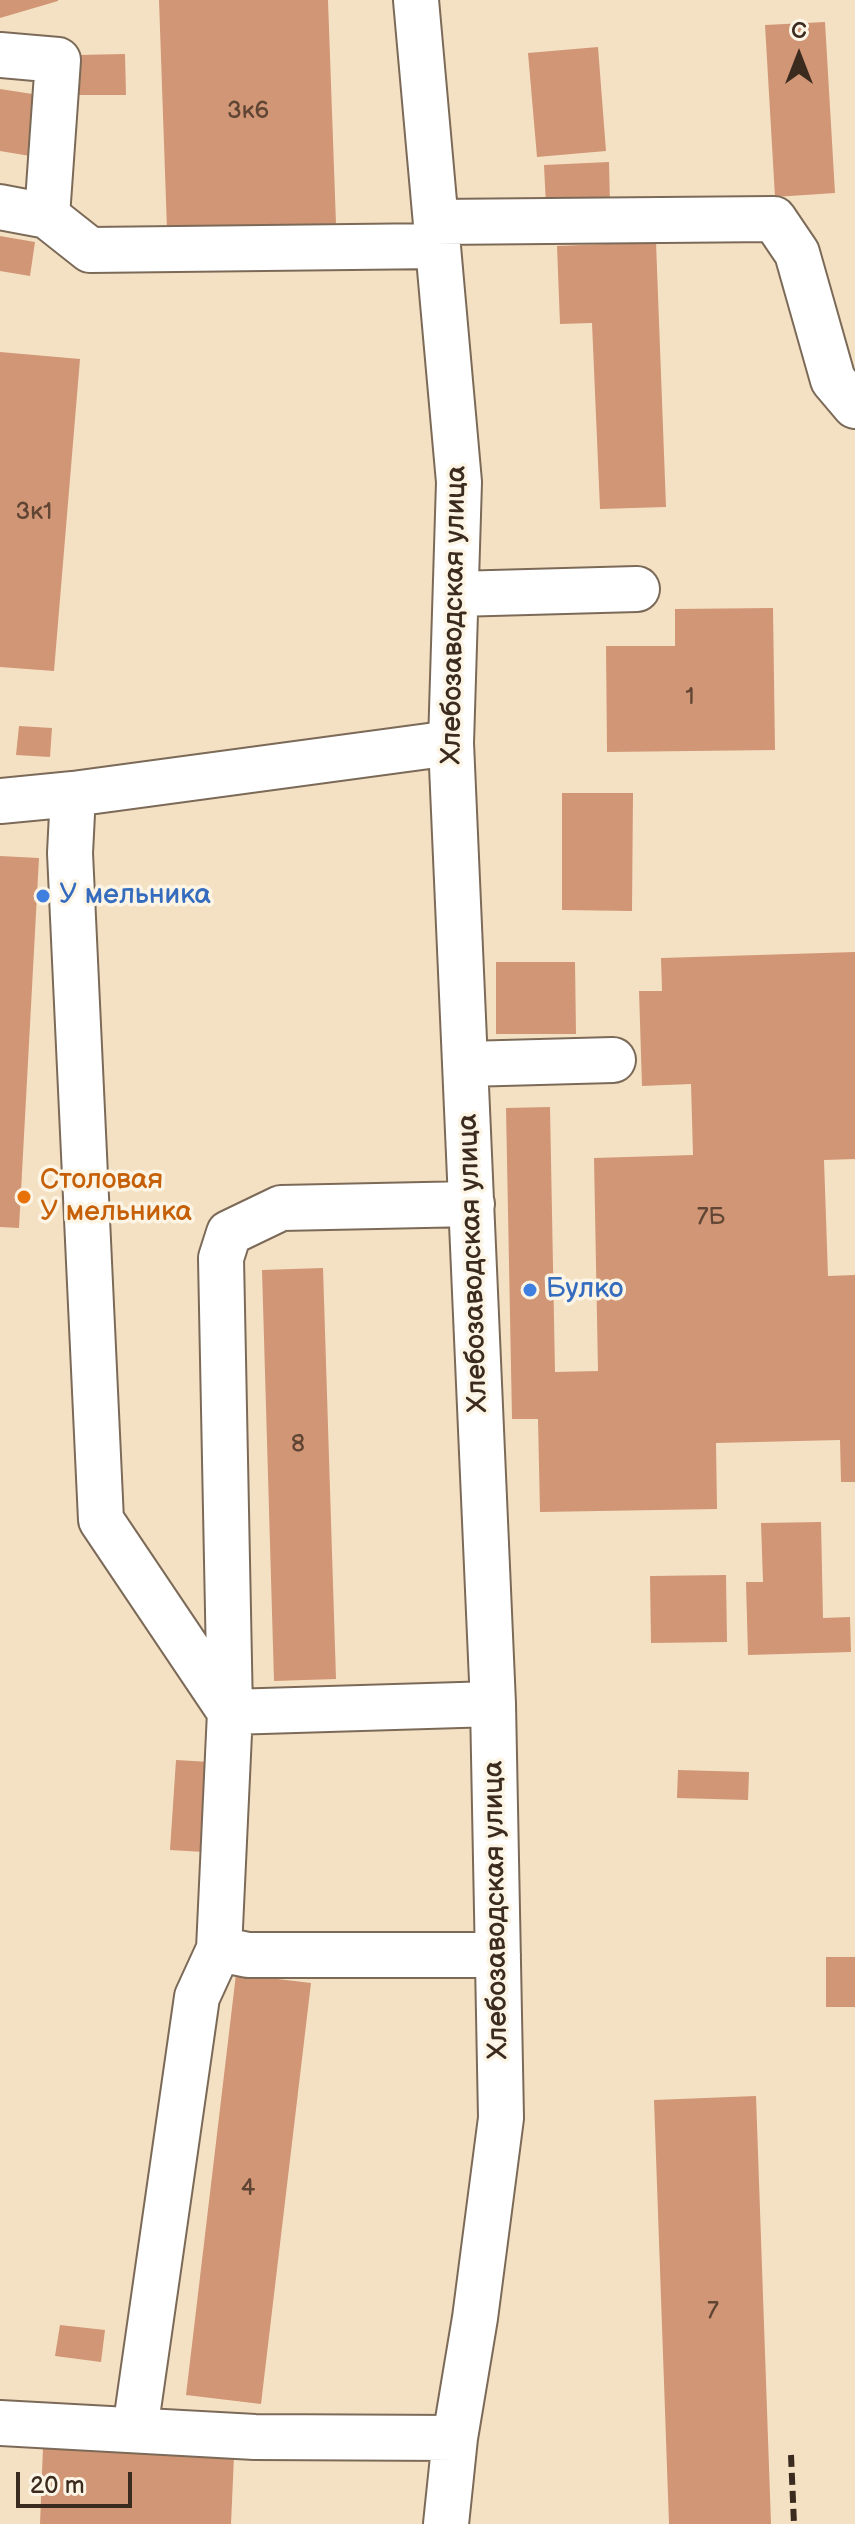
<!DOCTYPE html>
<html>
<head>
<meta charset="utf-8">
<style>
	body { margin:0 }
	#map { position:relative; width:855px; height:2524px; overflow:hidden; background:#f4e1c4; font-family:"Balsamiq Sans",sans-serif }
	canvas { display:block }
	.north { position:absolute; left:759px; top:16px; width:80px; height:80px; -webkit-text-stroke:6px #fcf5e5; paint-order:stroke; rotate:0deg; font-size:22px; font-weight:700; line-height:32px; text-align:center; color:#3b2a1e }
	.north::after { content:''; display:block; margin:auto; width:28px; height:36px; background:#3b2a1e; clip-path:polygon(50% 0,100% 100%,50% 72%,0 100%) }
	.scale { position:absolute; left:16px; top:2472px; width:116px; height:36px; box-sizing:border-box; border:4px solid #3b2a1e; border-top:0; padding-left:10px; font-size:24px; line-height:28px; white-space:nowrap; color:#3b2a1e; -webkit-text-stroke:6px #fcf5e5; paint-order:stroke }
</style>
</head>
<body>
<div id="map">
<canvas width="855" height="2524"></canvas>
<div class="north">С</div>
<div class="scale">20 m</div>
</div>
<script>
const context = document.querySelector('canvas').getContext('2d');
context.lineJoin = 'round';
function fillPath(path, color) { context.fillStyle = color; context.fill(path, 'evenodd'); }
function stroke(path, color, width, dash) { context.strokeStyle = color; context.lineWidth = width; context.lineCap = dash ? 'butt' : 'round'; context.setLineDash(dash || []); context.stroke(path); }
function label(font, color, halo, rows, align = 'center') {
  context.font = font + ' "Balsamiq Sans",sans-serif'; context.lineWidth = 7; context.setLineDash([]); context.textBaseline = 'middle'; context.strokeStyle = halo; context.fillStyle = color; for (const [text, x, y, turn = 0] of rows) {
    context.save(); context.translate(x, y); context.rotate((+turn || 0) * Math.PI / 180); context.textAlign = isNaN(turn) ? turn : align; if (halo) context.strokeText(text, 0, 0); context.fillText(text, 0, 0); context.restore();
  }
}
fillPath(new Path2D(`
	M0,0H58V1L0,18Z
	M159,0H328L336,224L167,230Z
	M825,22L835,193L775,197L765,25Z
	M598,47L606,151L537,157L528,53Z
	M125,54L126,95H78L77,55Z
	M0,89L39,95L30,156L0,151Z
	M609,162L610,204L546,206L544,165Z
	M0,236L35,242L30,276L0,271Z
	M656,242L666,507L600,509L592,323L560,324L557,246Z
	M0,352L80,359L54,671L0,667Z
	M773,608L775,750L607,752L606,646H675V609Z
	M19,726L52,728L50,757L16,755Z
	M562,793H633L632,911L562,910Z
	M0,856L39,858L19,1228L0,1227Z
	M855,952V1159L824,1160L828,1276L855,1275V1482H841L840,1440L716,1443L717,1509L540,1512L538,1419H512L506,1108L550,1107L555,1372L598,1371L594,1158L693,1155L691,1084L642,1086L639,991H662L661,958Z
	M496,962H575L576,1034H496Z
	M323,1268L336,1679L274,1681L262,1270Z
	M821,1522L823,1618L850,1617L851,1652L748,1655L746,1582H763L761,1523Z
	M726,1575L727,1642L651,1643L650,1576Z
	M176,1760L210,1762L204,1852L170,1850Z
	M678,1770L749,1772L748,1800L677,1798Z
	M826,1957H855V2007H826Z
	M236,1974L311,1983L261,2404L186,2395Z
	M756,2096L771,2524H669L654,2100Z
	M60,2325L105,2330L101,2362L55,2356Z
	M43,2447L234,2456L231,2524H40Z`), '#d19675');
const minor = new Path2D(`
	M416,0L459,482L451,743L493,1704L501,2118L475,2318L455,2438L446,2524
	M0,55L58,60L47,216
	M0,207L47,216L90,250L438,246
	M436,222L774,219L797,253L833,380L855,406
	M456,594L637,589
	M73,794L70,853L101,1520L230,1712L493,1704
	M0,801L73,794L451,743
	M466,1064L613,1060
	M219,1949L248,1955H498
	M0,2423L255,2437L455,2438
	M135,2430L197,1997L219,1949L230,1712L221,1258L229,1233L281,1208L472,1204`);
stroke(minor, '#7c6a58', 48);
stroke(minor, '#fff', 44);
stroke(new Path2D(`
	M791,2455L794,2524`), '#3b2a1e', 6, [12, 6]);
for (const [x, y, r, color] of [
	[43,896,8,"#3f7fe0"],
	[24,1197,8,"#e8710a"],
	[530,1290,8,"#3f7fe0"]
]) { const dot = new Path2D(); dot.arc(x, y, r, 0, 2 * Math.PI); context.fillStyle = color; context.fill(dot); stroke(dot, '#fcf5e5', 3); }
label('24px', '#604534', null, [
	["3к6",248,112],
	["3к1",34,513],
	["1",690,698],
	["7Б",711,1218],
	["8",298,1445],
	["4",248,2189],
	["7",713,2312]
]);
label('28px', '#3b2a1e', '#fcf5e5', [
	["Хлебозаводская улица",455,615,-89],
	["Хлебозаводская улица",474,1263,-92],
	["Хлебозаводская улица",497,1910,-91]
]);
label('28px', '#366cbe', '#fcf5e5', [
	["У мельника",59,896],
	["Булко",546,1290]
], 'left');
label('28px', '#c56008', '#fcf5e5', [
	["Столовая",40,1181],
	["У мельника",40,1213]
], 'left');
</script>
</body>
</html>
